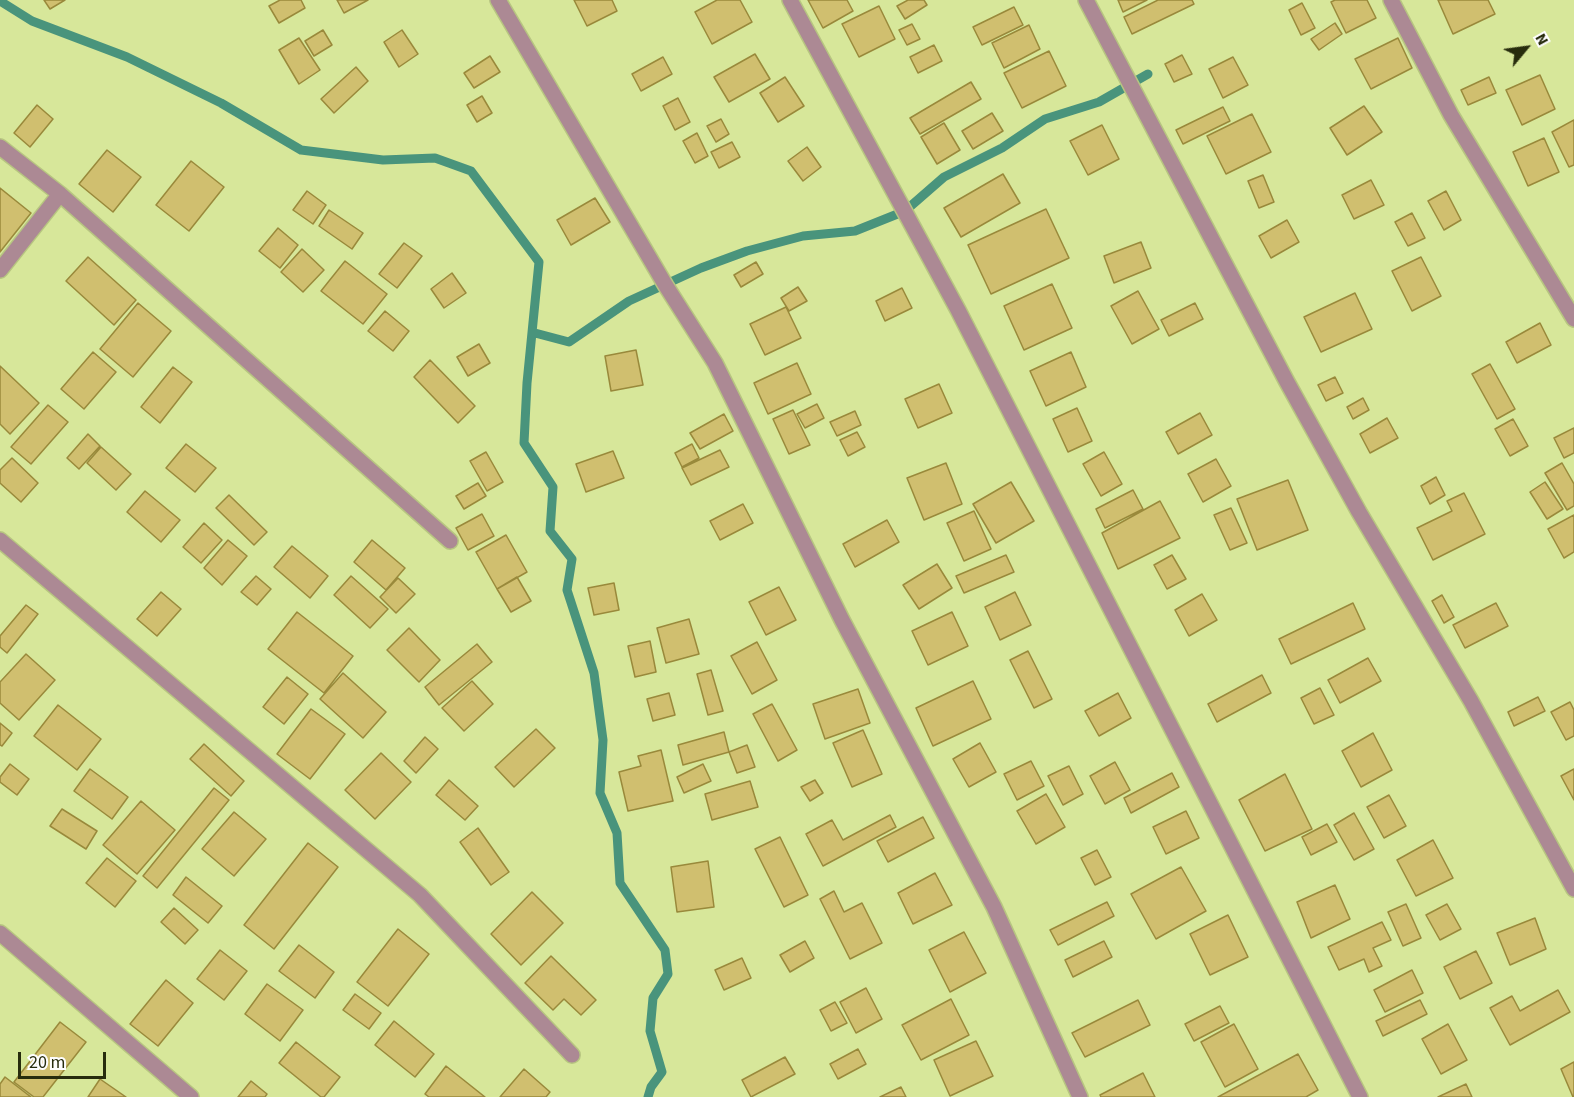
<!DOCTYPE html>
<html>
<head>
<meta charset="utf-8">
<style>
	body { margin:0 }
	#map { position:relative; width:1574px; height:1097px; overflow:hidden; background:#d7e79a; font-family:"Source Sans 3",sans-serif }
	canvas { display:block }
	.north { position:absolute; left:1496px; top:18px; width:60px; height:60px; -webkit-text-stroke:4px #fefefe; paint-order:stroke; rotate:61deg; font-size:16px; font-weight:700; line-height:24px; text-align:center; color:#272c0d }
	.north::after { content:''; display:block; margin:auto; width:21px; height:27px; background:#272c0d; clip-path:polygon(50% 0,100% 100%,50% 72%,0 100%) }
	.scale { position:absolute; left:18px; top:1052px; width:88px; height:27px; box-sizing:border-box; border:3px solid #272c0d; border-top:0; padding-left:8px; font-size:18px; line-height:21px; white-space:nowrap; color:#272c0d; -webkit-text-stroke:4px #fefefe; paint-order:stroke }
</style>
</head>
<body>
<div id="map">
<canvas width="1574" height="1097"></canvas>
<div class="north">N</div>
<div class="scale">20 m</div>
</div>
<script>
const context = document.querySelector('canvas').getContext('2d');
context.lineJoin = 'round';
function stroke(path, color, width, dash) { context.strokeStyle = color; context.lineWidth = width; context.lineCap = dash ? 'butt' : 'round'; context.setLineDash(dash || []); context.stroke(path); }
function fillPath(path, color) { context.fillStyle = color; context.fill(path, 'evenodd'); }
stroke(new Path2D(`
	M0,1L32,21L127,57L221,103L301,150L383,160L435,158L471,171L539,262L527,383L524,443L553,487L550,531L572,559L567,590L594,673L603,740L600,793L617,833L620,883L665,950L668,974L653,998L650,1031L662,1072L651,1087L648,1097
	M535,333L569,342L629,301L701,268L747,251L803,236L855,231L905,211L944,177L1002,148L1045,119L1099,102L1148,74`), '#49947c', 9);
const building = new Path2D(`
	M44,0H65L50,9Z
	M280,0H301L305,8L279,23L269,6Z
	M337,0H368L344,13Z
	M574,0H612L617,11L587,26Z
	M717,0H740L752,22L712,44L695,12Z
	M808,0H847L853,11L823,28Z
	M908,0H924L927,5L905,19L897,6Z
	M1118,0H1147L1123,12Z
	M1158,0H1192L1194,4L1132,34L1124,17Z
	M1335,0H1367L1376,18L1346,33L1331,2Z
	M1438,0H1488L1495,14L1453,34Z
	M1302,3L1315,28L1301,35L1289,10Z
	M879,6L895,39L859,57L842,24Z
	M1014,7L1023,25L982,45L973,27Z
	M1335,23L1342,34L1319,50L1311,39Z
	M912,24L920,39L907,45L899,30Z
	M1029,25L1040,49L1004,68L992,43Z
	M323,30L332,45L314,56L305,41Z
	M402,30L418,54L399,67L384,42Z
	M299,38L320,70L299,84L279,50Z
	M1398,38L1412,68L1371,89L1355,59Z
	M934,45L942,61L918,73L910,57Z
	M1049,51L1066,86L1022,108L1004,73Z
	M755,54L770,79L729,102L714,77Z
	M1182,55L1192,74L1174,82L1165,64Z
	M490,56L500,72L474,88L464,73Z
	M663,57L672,74L641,91L632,74Z
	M1233,57L1248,85L1223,98L1209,69Z
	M356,67L368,81L334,113L321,99Z
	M1540,75L1555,109L1522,125L1506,90Z
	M785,77L804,106L778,122L760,93Z
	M1489,77L1496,93L1468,105L1461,90Z
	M971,82L981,99L920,134L910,118Z
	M482,96L492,113L477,122L467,105Z
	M678,98L690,122L675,130L663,106Z
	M37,105L53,119L30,147L14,133Z
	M1364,106L1382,132L1347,155L1330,128Z
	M1223,107L1230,121L1183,144L1176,130Z
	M992,113L1003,131L973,149L962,131Z
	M1252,114L1271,152L1226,174L1207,136Z
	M721,119L729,134L716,142L707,126Z
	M1574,120V165L1569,167L1552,132Z
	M944,123L960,150L937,164L921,137Z
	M1102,125L1119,159L1088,175L1070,141Z
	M697,133L708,156L695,163L683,141Z
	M1544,138L1559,172L1528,186L1513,152Z
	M732,142L740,157L719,168L711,152Z
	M807,147L821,167L803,181L788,161Z
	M107,150L141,177L113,212L79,184Z
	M191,161L224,187L189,231L156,205Z
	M1003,174L1020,203L961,237L944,208Z
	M1263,175L1274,202L1259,208L1248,181Z
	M1371,180L1384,205L1354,219L1342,195Z
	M0,188L31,213L0,252Z
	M307,191L326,205L313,224L293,210Z
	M1446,191L1461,220L1444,230L1428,201Z
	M595,198L610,222L571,245L557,220Z
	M1046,209L1069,258L991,294L968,245Z
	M329,210L363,233L352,249L319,226Z
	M1412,213L1425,238L1408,246L1395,222Z
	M1287,220L1299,242L1271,258L1259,236Z
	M278,228L298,245L280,268L259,251Z
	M1141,242L1151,268L1114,283L1104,256Z
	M404,243L422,256L397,288L379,274Z
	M302,249L324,270L303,292L281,272Z
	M88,257L136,300L114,325L66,281Z
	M1421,257L1441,296L1412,311L1392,271Z
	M345,261L387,294L363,324L321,291Z
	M756,262L763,274L741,287L734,275Z
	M452,273L466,293L444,308L431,289Z
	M1052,284L1072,328L1024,350L1004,306Z
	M798,287L807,301L789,311L781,298Z
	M902,288L912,308L885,321L876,301Z
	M1138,291L1159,329L1132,344L1111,306Z
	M1355,293L1372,329L1321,352L1304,317Z
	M138,303L171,331L133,377L100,349Z
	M1195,303L1203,319L1169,336L1161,320Z
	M786,307L801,338L765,355L750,324Z
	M385,311L409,331L393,351L368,331Z
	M1540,323L1551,345L1517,363L1506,342Z
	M479,344L490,363L468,376L457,357Z
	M636,350L643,385L611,391L605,356Z
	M93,352L116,372L84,409L61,389Z
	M1071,352L1086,387L1046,406L1030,371Z
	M430,360L475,406L458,423L414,377Z
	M797,363L811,394L768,414L754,383Z
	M1490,364L1515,409L1497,419L1472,374Z
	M0,366L39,403L10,434L0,424Z
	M173,367L192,382L160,423L141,407Z
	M1335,377L1343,393L1326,401L1318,385Z
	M939,384L952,413L918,428L905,399Z
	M1363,398L1369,410L1353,419L1347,407Z
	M817,404L824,418L805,428L797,414Z
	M48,405L68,422L31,464L11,447Z
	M1077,408L1092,441L1068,452L1053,419Z
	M793,410L810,445L789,454L773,419Z
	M855,411L861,425L837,436L830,422Z
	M1200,413L1212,435L1178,454L1166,432Z
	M724,414L733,431L700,449L690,433Z
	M1387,418L1398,438L1370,453L1360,434Z
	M1513,419L1528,446L1510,456L1495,429Z
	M1574,428V453L1564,458L1554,438Z
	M857,432L865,447L848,456L840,440Z
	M88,434L100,446L79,469L67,458Z
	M186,444L216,468L195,492L166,468Z
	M692,444L699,458L682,467L675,453Z
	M101,447L131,474L116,490L87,463Z
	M720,450L729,467L691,485L682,468Z
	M613,451L624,478L586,492L576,464Z
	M486,452L503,482L487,491L470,461Z
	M1104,452L1122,484L1101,496L1083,464Z
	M12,458L38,483L21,502L0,483V470Z
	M1216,459L1231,486L1203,502L1188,474Z
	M946,463L962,504L924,520L907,478Z
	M1562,463L1574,484V506L1567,510L1545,473Z
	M1436,477L1445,495L1430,504L1421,486Z
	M1288,480L1308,530L1257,550L1237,499Z
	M1011,482L1034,521L996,543L973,504Z
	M1545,482L1563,509L1547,519L1530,492Z
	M478,483L486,496L464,509L456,496Z
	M1133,490L1143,509L1105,528L1096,509Z
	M145,491L180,520L161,542L127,512Z
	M1464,493L1485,534L1433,560L1417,528L1452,511L1447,501Z
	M229,495L267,532L254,545L216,508Z
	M1160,501L1180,538L1118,569L1102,533Z
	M743,504L753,523L720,540L710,521Z
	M1231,508L1247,543L1230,550L1214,515Z
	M974,511L991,549L964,561L947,523Z
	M482,514L494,536L468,550L456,528Z
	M1574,515V552L1564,558L1548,529Z
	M887,520L899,542L855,567L843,544Z
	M204,523L222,540L201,563L183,547Z
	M506,535L527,572L497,589L476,552Z
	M228,540L247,556L222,585L204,568Z
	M372,540L405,568L386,590L354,562Z
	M292,546L328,576L310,598L274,567Z
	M1006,555L1014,572L964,593L956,576Z
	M1172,555L1186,579L1167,589L1154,565Z
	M937,564L952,588L919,609L903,585Z
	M256,576L271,589L257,605L241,592Z
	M351,576L388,609L370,628L334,595Z
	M517,577L531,601L511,612L497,589Z
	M398,578L415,594L396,613L380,597Z
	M614,583L619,610L594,615L588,588Z
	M779,587L796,620L766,635L749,602Z
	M161,592L181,609L157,636L137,619Z
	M1015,592L1031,625L1000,640L985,607Z
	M1202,594L1217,620L1189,636L1175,610Z
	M1442,595L1454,617L1444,623L1432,601Z
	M1353,603L1365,629L1291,664L1279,639Z
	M1496,603L1508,626L1465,648L1453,625Z
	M26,605L38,614L7,653L0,647V636Z
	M297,612L353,656L324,693L268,649Z
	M952,612L968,646L928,665L912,631Z
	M689,619L699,654L666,663L657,628Z
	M409,628L440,660L419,682L387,650Z
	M650,641L656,672L635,677L628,646Z
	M757,642L777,680L752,694L731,656Z
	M477,644L492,662L439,705L425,687Z
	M1028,651L1052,699L1034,708L1010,660Z
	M26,654L55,680L19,720L0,703V682Z
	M1368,658L1381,681L1340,703L1328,680Z
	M711,670L723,711L708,715L697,674Z
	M343,673L386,712L363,738L320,699Z
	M1262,675L1271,693L1217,722L1208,704Z
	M287,677L308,694L284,724L263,707Z
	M472,681L493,704L464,731L442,708Z
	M973,681L991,719L933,746L916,708Z
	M1320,688L1334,715L1314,724L1301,698Z
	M858,689L870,723L825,739L813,704Z
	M669,693L675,715L653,721L647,699Z
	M1118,693L1131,718L1099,736L1085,711Z
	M1538,697L1545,711L1514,726L1508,712Z
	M1570,702L1574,710V736L1566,740L1551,712Z
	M772,704L797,750L778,761L753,714Z
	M58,705L101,739L77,770L34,736Z
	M311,709L345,734L310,779L277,754Z
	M0,723L12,733L2,746L0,745Z
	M536,729L555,748L514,787L495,767Z
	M863,730L882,774L852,787L833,743Z
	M724,732L729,752L683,765L678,745Z
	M1373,733L1392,770L1361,787L1342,751Z
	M425,737L438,749L416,773L404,761Z
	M980,743L996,772L969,787L953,759Z
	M204,744L244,781L231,796L190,759Z
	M747,745L755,767L737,773L729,752Z
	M661,750L673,801L628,811L619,772L641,766L638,756Z
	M381,753L411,782L375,819L345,790Z
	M1031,761L1044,786L1017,800L1004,774Z
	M1115,762L1130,790L1105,804L1090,776Z
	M10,764L29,779L17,795L0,782V777Z
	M703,764L711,781L684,793L677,777Z
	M1069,766L1083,794L1063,805L1048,776Z
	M90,769L128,797L112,819L74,791Z
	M1574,769V800L1561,776Z
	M1172,773L1179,787L1131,813L1124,798Z
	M1285,774L1312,829L1265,851L1239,800Z
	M449,780L478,806L465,820L436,795Z
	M815,780L823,793L810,801L801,787Z
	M750,781L758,807L712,820L705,794Z
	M214,788L229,800L157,888L143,876Z
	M1046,794L1065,827L1036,844L1017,811Z
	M1389,795L1406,826L1384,838L1367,807Z
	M141,801L175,830L137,874L103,845Z
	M62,809L97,831L86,849L50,826Z
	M1186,811L1199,838L1166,854L1153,827Z
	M234,812L266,839L234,876L202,849Z
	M1354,813L1374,849L1354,860L1334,825Z
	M890,815L896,827L823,866L806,834L832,820L843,840Z
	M923,817L934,838L888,862L877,841Z
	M1327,824L1337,842L1311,855L1302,837Z
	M478,828L509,872L491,885L460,842Z
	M780,837L808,895L784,907L755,849Z
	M1433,840L1453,878L1416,896L1397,860Z
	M308,843L338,867L274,949L244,925Z
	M1097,850L1111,877L1095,885L1081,858Z
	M107,858L136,881L115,907L86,883Z
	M708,861L714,907L677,912L671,867Z
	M1181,867L1206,911L1156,939L1131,894Z
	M935,873L952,905L913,924L898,893Z
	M186,877L222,906L208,923L173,895Z
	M1335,885L1350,919L1311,938L1297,902Z
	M834,891L844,912L862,903L882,943L850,959L820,899Z
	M532,892L563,923L521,965L491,934Z
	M1107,902L1114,916L1058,945L1050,930Z
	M1406,904L1421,938L1403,946L1388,912Z
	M1447,904L1461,929L1440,940L1426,915Z
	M174,908L198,930L185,944L161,922Z
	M1228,915L1248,957L1210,975L1190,934Z
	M1535,918L1546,949L1510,965L1497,933Z
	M1382,922L1391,940L1373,948L1382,966L1369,972L1364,959L1339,970L1328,947Z
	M398,929L429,954L388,1006L357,982Z
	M964,932L986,973L950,992L929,950Z
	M805,941L814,958L790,972L780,955Z
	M1104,941L1112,957L1073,977L1065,960Z
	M299,945L334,972L315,998L279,971Z
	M220,950L247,971L224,1000L197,979Z
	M1476,951L1492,983L1460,999L1444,967Z
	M551,956L596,1000L581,1015L564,999L553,1010L525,983Z
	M742,958L751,978L724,990L715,970Z
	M1412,970L1423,993L1385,1012L1374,990Z
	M166,980L193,1003L158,1046L130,1024Z
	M267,984L303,1010L280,1041L245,1014Z
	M866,988L882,1019L856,1033L840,1002Z
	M1558,990L1570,1012L1510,1045L1490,1008L1512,996L1520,1011Z
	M355,994L381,1013L369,1029L343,1010Z
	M951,999L969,1035L921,1060L902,1025Z
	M1138,1000L1150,1025L1085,1057L1072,1033Z
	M1420,1000L1427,1014L1383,1036L1376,1021Z
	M835,1002L847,1023L831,1031L820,1010Z
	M1220,1006L1229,1023L1194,1041L1185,1024Z
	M394,1021L434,1054L415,1077L375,1045Z
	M60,1022L86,1042L43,1097H34L14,1082Z
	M1234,1024L1258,1069L1225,1087L1201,1042Z
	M1448,1024L1467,1060L1441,1074L1422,1039Z
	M976,1041L993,1076L950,1096L934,1060Z
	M296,1042L340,1077L324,1097H321L279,1063Z
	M858,1049L866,1064L838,1079L830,1064Z
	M1298,1054L1318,1090L1306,1097H1218Z
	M785,1057L795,1074L751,1097L742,1080Z
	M1574,1062V1097H1573L1561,1069Z
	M446,1066L485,1097H429L425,1094Z
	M524,1069L550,1092L546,1097H500Z
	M1143,1073L1155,1097H1101L1100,1095Z
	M5,1077L31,1097H0V1084Z
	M100,1079L126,1097H88Z
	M251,1081L267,1094L265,1097H238Z
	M1466,1084L1472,1097H1438Z
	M901,1087L906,1097H880Z`);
fillPath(building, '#d0bf6f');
stroke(building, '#99893b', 1.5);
const minor = new Path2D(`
	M498,0L666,286L715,363L842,620L994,907L1080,1097
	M790,0L958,310L1360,1097
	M1086,0L1287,382L1359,512L1471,701L1574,889
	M1391,0L1451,115L1574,319
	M0,147L60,194L450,541
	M0,270L60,194
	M0,540L420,895L572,1055
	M0,933L191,1097`);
stroke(minor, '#b7c581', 18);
stroke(minor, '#ac8994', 15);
</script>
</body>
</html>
